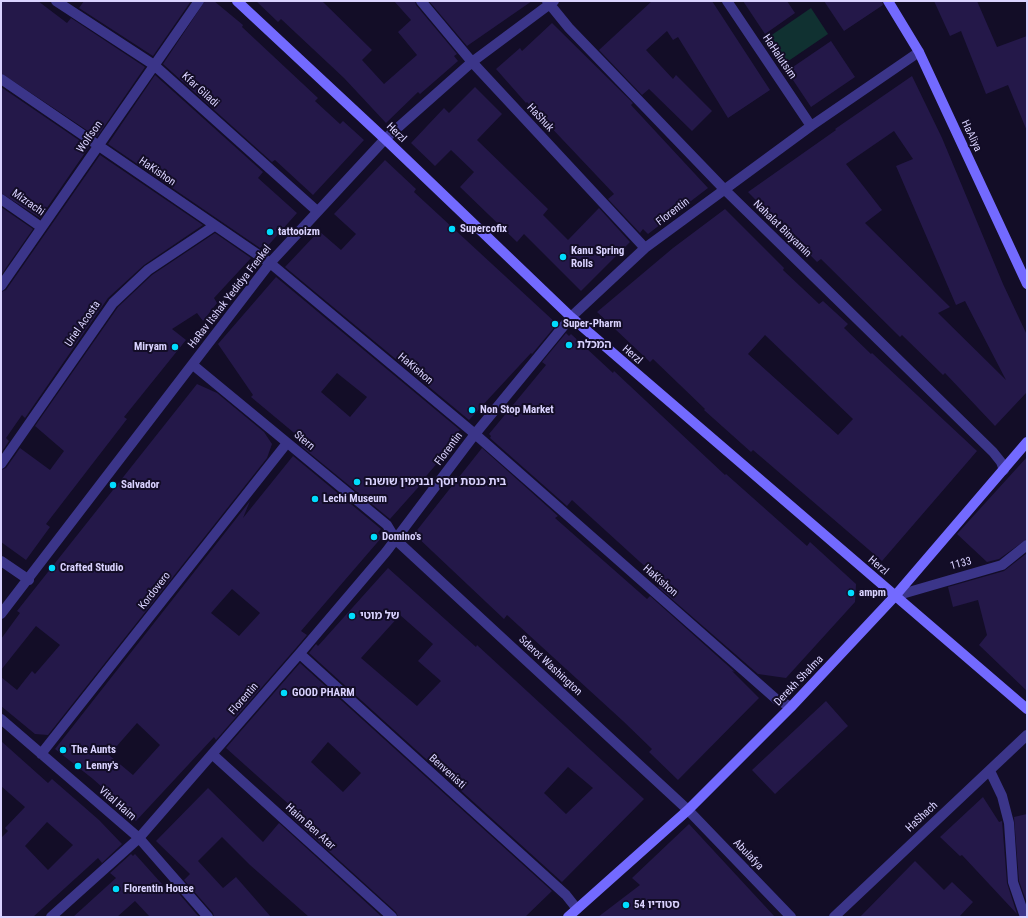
<!DOCTYPE html>
<html>
<head>
<meta charset="utf-8">
<style>
	body { margin:0 }
	#map { position:relative; width:1028px; height:918px; overflow:hidden; background:#130d27; font-family:"Roboto Condensed",sans-serif }
	canvas { display:block }
	.frame { position:absolute; inset:0; border:2px solid #dad3ff; pointer-events:none }
</style>
</head>
<body>
<div id="map">
<canvas width="1028" height="918"></canvas>
<div class="frame"></div>
</div>
<script>
const context = document.querySelector('canvas').getContext('2d');
context.lineJoin = 'round';
function fillPath(path, color) { context.fillStyle = color; context.fill(path, 'evenodd'); }
function stroke(path, color, width, dash) { context.strokeStyle = color; context.lineWidth = width; context.lineCap = dash ? 'butt' : 'round'; context.setLineDash(dash || []); context.stroke(path); }
function label(font, color, halo, rows, align = 'center') {
  context.font = font + ' "Roboto Condensed","Noto Sans Hebrew",sans-serif'; context.lineWidth = 4; context.setLineDash([]); context.textBaseline = 'middle'; context.strokeStyle = halo; context.fillStyle = color; for (const [text, x, y, turn = 0] of rows) {
    context.save(); context.translate(x, y); context.rotate((+turn || 0) * Math.PI / 180); context.textAlign = isNaN(turn) ? turn : align; if (halo) context.strokeText(text, 0, 0); context.fillText(text, 0, 0); context.restore();
  }
}
fillPath(new Path2D(`
	M811,8L828,34L781,66L763,41Z`), '#103131');
fillPath(new Path2D(`
	M1,1H38L67,23L71,18L145,67L97,137L1,73Z
	M84,1H191L153,56L79,8Z
	M205,1H214L243,25L242,27L318,98L315,101L340,124L343,121L364,140L313,195L275,160L272,162L163,64Z
	M256,1H322L372,50L362,60L384,84L417,55L398,32L411,20L394,1H415L416,5L457,54L454,56L458,61L420,94L418,92L386,123L344,78L281,19L278,22Z
	M429,1H532L467,46Z
	M652,1H712L770,90L728,118L678,37L673,40L667,31L646,50L673,79L676,75L712,111L692,131L649,89L642,95L599,50Z
	M743,1H787L795,13L765,34Z
	M824,1H882L883,5L844,31Z
	M934,1H977L997,47L1027,36V131L1008,85L986,94L961,31L950,36Z
	M552,23L633,103L631,105L708,188L648,234L643,229L640,233L608,199L614,194L527,102L526,103L496,69L520,48L522,51Z
	M831,41L855,77L811,107L787,71Z
	M155,75L263,172L258,178L297,213L265,249L262,246L260,248L108,144Z
	M912,76L942,138L1003,284L1027,335V392L995,426L945,373L943,375L902,335L900,337L821,259L817,262L748,192L836,130L835,129ZM894,131L913,159L896,166L956,305L965,301L1006,380L938,313L950,307L865,223L882,210L846,164Z
	M1,87L89,147L40,218L1,193Z
	M475,87L502,114L477,140L548,209L543,215L568,240L599,208L630,242L581,291L524,234L517,242L460,187L474,172L451,150L435,166L411,143L444,108L449,113Z
	M100,155L203,225L144,265L108,298L25,418L22,415L6,438L9,441L1,453V292L6,290Z
	M385,160L416,189L414,192L557,324L532,354L531,353L469,420L285,267L319,231L341,250L356,234L334,214Z
	M1,207L33,229L1,275Z
	M725,209L784,268L783,270L819,304L823,301L848,324L844,328L871,354L872,353L977,451L882,561L753,450L751,452L704,410L705,409L653,359L650,362L597,312L673,248ZM765,335L853,419L838,435L748,354Z
	M215,233L251,258L214,298L217,303L203,321L197,313L172,329L186,340L124,417L127,419L46,524L50,527L26,560L1,542V470L6,468L20,448L50,470L64,451L35,426L118,307L152,275Z
	M276,277L460,430L458,432L461,435L422,481L423,482L390,519L301,446L305,442L251,397L253,395L218,344ZM337,373L367,397L350,417L321,392Z
	M566,333L569,336L571,334L613,373L614,371L725,475L726,474L807,546L810,542L856,584L855,602L786,678L758,674L658,587L662,582L572,500L567,506L490,438L491,436L489,434L546,365L542,362Z
	M197,384L217,393L264,432L272,444L267,458L48,735L35,734L1,706V677L17,690L32,671L35,674L60,645L36,626L1,670V639L20,613L17,611Z
	M482,448L558,516L555,518L647,599L650,596L735,672L732,671L759,698L678,780L649,752L652,749L623,721L507,615L504,619L414,534Z
	M293,456L381,529L378,533L382,537L301,631L307,635L296,648L216,740L214,737L136,821L120,806L121,804L93,779L55,749L250,501L243,518ZM232,589L260,613L239,636L211,613ZM137,723L160,745L133,775L109,755Z
	M1027,457V539L999,559L987,562L957,534Z
	M1027,553V691L979,645L987,635L978,600L953,607L948,587L1004,571Z
	M388,568L476,647L477,645L644,799L562,882L309,653L316,644L318,646ZM400,615L433,644L418,661L441,681L417,706L361,658ZM568,767L593,788L566,814L544,793Z
	M300,663L552,891L525,917H398L396,912L287,813L293,808L226,748ZM328,742L361,773L343,792L311,762Z
	M826,701L848,726L775,794L752,770Z
	M1,741L48,783L52,779L99,820L122,844L102,863L98,858L33,917H1V838L8,831L5,828L25,807L1,786ZM47,822L73,845L48,870L25,846Z
	M208,788L263,842L279,823L382,917H309L250,865L222,837L198,861L223,888L236,877L271,917H214L213,913L184,880L190,874L156,841Z
	M983,797L999,822L1002,821L1007,883L1017,914L962,855L960,856L940,837Z
	M1027,814V903L1019,881L1014,817Z
	M689,824L775,917H598L640,885L632,878Z
	M131,854L133,856L135,854L170,893L175,889L199,917H150L135,901L117,917H73L116,878L110,873Z
	M915,861L944,890L952,882L973,902L959,917H860Z`), '#241849');
stroke(new Path2D(`
	M56,1L154,65L317,211
	M421,1L472,62L645,248
	M547,1L569,28L724,189L993,452L1001,462L1004,470
	M727,1L811,126
	M1,79L270,263L475,434L776,699L791,707
	M1,199L41,227
	M1,286L199,1
	M193,365L387,525L396,540L688,810L791,917
	M1,464L113,303L148,270L214,226
	M1,561L29,580
	M895,596L1002,565L1027,545
	M1,614L270,263L385,139L472,62L554,1
	M300,654L566,895L577,909
	M1,719L139,838L208,917
	M41,754L287,443
	M212,754L392,917
	M990,771L1002,796L1009,823L1013,882L1025,917
	M51,917L139,838L301,652L386,552L475,434L571,317L645,248L811,126L919,52
	M834,917L1027,735`), '#3b3589', 10);
stroke(new Path2D(`
	M237,1L385,139L571,317L1027,709
	M888,1L919,52L1027,284
	M568,917L688,810L791,707L895,596L1027,442`), '#736aff', 10);
for (const [x, y, r, color] of [
	[452,229,4,"#00dcfe"],
	[270,232,4,"#00dcfe"],
	[563,257,4,"#00dcfe"],
	[555,324,4,"#00dcfe"],
	[569,345,4,"#00dcfe"],
	[175,347,4,"#00dcfe"],
	[472,410,4,"#00dcfe"],
	[357,482,4,"#00dcfe"],
	[113,485,4,"#00dcfe"],
	[315,499,4,"#00dcfe"],
	[374,537,4,"#00dcfe"],
	[52,568,4,"#00dcfe"],
	[851,593,4,"#00dcfe"],
	[352,616,4,"#00dcfe"],
	[284,693,4,"#00dcfe"],
	[63,750,4,"#00dcfe"],
	[78,766,4,"#00dcfe"],
	[116,889,4,"#00dcfe"],
	[626,905,4,"#00dcfe"]
]) { const dot = new Path2D(); dot.arc(x, y, r, 0, 2 * Math.PI); context.fillStyle = color; context.fill(dot); stroke(dot, '#130d27', 1.5); }
label('11px', '#dad3ff', '#130d27', [
	["HaHalutsim",779,57,56],
	["Kfar Giladi",200,90,42],
	["HaShuk",540,118,47],
	["Herzl",396,133,44],
	["HaAliya",971,136,65],
	["Wolfson",90,137,-55],
	["HaKishon",157,172,34],
	["Mizrachi",28,203,35],
	["Florentin",673,212,-37],
	["Nahalat Binyamin",782,229,44],
	["HaRav Itshak Yedidya Frenkel",230,297,-52],
	["Uriel Acosta",83,324,-55],
	["Herzl",632,355,41],
	["HaKishon",415,369,40],
	["Stern",304,441,40],
	["Florentin",449,449,-53],
	["1133",961,564,-15],
	["Herzl",878,566,40],
	["HaKishon",660,581,41],
	["Kordovero",155,591,-52],
	["Sderot Washington",550,666,43],
	["Derekh Shalma",799,681,-46],
	["Florentin",244,699,-49],
	["Benvenisti",447,772,42],
	["Vital Haim",117,804,41],
	["HaShach",922,817,-43],
	["Haim Ben Atar",310,827,42],
	["Abulafya",748,855,46]
]);
label('bold 11px', '#dad3ff', '#130d27', [
	["Supercofix",460,229],
	["tattooizm",278,232],
	["Kanu Spring",571,251],
	["Rolls",571,264],
	["Super-Pharm",563,324],
	["המכלת",577,345],
	["Miryam",167,347,"right"],
	["Non Stop Market",480,410],
	["בית כנסת יוסף ובנימין שושנה",365,482],
	["Salvador",121,485],
	["Lechi Museum",323,499],
	["Domino's",382,537],
	["Crafted Studio",60,568],
	["ampm",859,593],
	["של מוטי",360,616],
	["GOOD PHARM",292,693],
	["The Aunts",71,750],
	["Lenny's",86,766],
	["Florentin House",124,889],
	["סטודיו 54",634,905]
], 'left');
</script>
</body>
</html>
